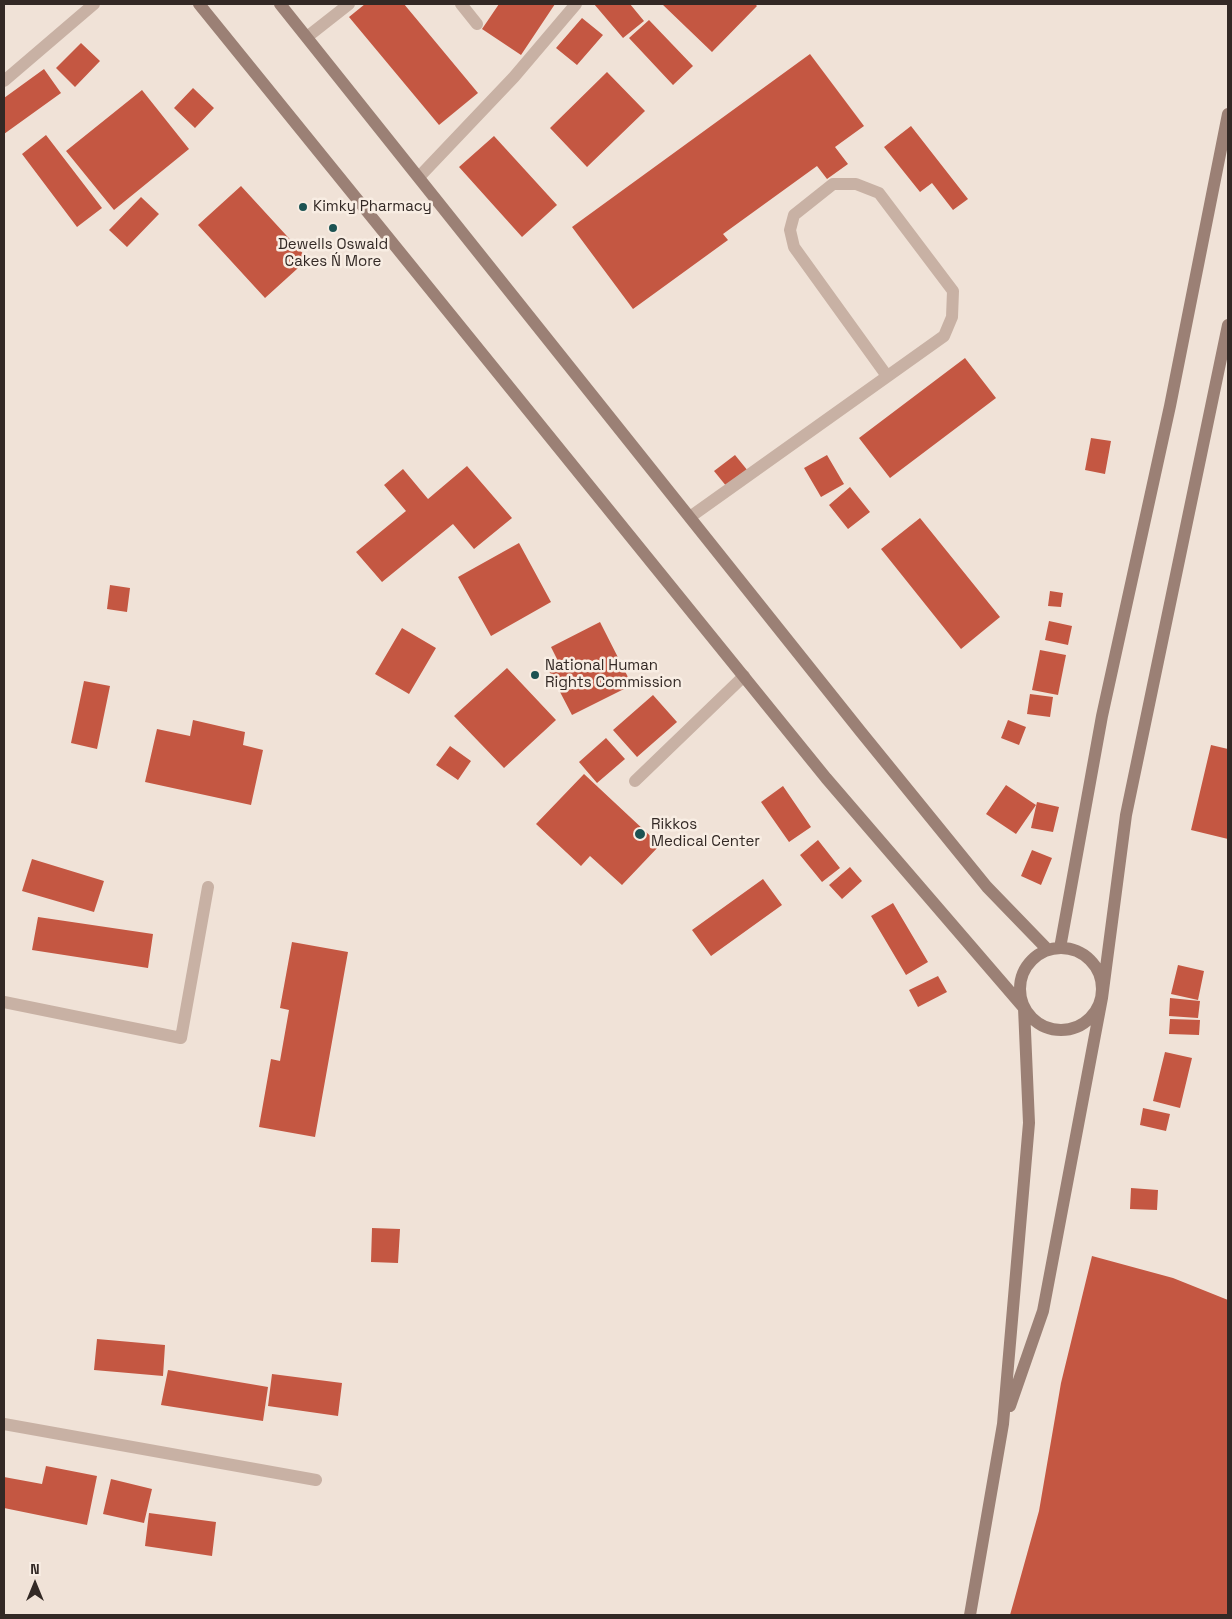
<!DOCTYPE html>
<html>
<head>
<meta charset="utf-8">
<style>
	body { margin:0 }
	#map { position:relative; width:1232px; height:1619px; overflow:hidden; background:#f0e2d7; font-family:"Space Grotesk",sans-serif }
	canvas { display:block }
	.frame { position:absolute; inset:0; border:5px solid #332925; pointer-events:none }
	.north { position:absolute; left:10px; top:1559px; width:50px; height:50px; -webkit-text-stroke:4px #f8ede3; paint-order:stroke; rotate:0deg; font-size:14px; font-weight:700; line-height:20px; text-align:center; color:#332925 }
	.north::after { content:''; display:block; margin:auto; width:18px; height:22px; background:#332925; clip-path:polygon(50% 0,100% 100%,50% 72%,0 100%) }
</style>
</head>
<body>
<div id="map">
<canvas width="1232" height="1619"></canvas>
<div class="frame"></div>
<div class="north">N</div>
</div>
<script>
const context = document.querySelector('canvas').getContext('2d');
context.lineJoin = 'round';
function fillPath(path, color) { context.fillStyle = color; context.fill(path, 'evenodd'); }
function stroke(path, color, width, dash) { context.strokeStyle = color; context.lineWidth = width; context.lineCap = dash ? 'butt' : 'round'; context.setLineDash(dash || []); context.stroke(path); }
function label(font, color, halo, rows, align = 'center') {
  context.font = font + ' "Space Grotesk",sans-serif'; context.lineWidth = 5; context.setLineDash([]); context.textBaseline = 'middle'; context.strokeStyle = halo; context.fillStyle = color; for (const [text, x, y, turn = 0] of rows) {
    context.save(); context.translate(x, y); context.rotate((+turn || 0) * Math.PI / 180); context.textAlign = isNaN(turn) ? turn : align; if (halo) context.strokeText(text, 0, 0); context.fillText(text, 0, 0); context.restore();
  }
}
fillPath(new Path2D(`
	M365,4H404L478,93L439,125L349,17Z
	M499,4H555L521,55L482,29Z
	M594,4H630L644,21L623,38Z
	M662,4H755L757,6L712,52Z
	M582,18L603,35L577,65L556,48Z
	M649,20L693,66L673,85L629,38Z
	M81,43L100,61L75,87L56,68Z
	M810,54L864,126L835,147L848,164L827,179L817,166L723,234L728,240L633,309L572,227Z
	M44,69L61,93L4,134V98Z
	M607,72L645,111L587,167L550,128Z
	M193,88L214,108L195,128L174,108Z
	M142,90L189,149L114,210L66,151Z
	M911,126L968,199L953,210L932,183L920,192L884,147Z
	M46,135L102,208L77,227L22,154Z
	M494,136L557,205L522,237L459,167Z
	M241,186L308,259L265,298L198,225Z
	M141,197L159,214L127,247L109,230Z
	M965,358L996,398L890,478L859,438Z
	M1091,438L1111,441L1105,474L1085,470Z
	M735,455L748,471L727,487L714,471Z
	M827,455L844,484L821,497L804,468Z
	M467,466L512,518L474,549L453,524L382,582L356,552L406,511L384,485L403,469L428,499Z
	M850,487L870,512L848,529L829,505Z
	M920,518L1000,617L961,649L881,549Z
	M519,543L551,602L491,636L458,577Z
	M110,585L130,588L127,612L107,609Z
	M1050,591L1063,593L1061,607L1048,606Z
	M1049,621L1072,626L1068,645L1045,640Z
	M600,622L632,685L572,715L548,669L559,663L551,647Z
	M402,628L436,648L409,694L375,674Z
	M1040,650L1066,655L1058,695L1032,690Z
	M507,668L556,720L504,768L454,716Z
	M84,681L110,686L97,749L71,743Z
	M1030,694L1053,697L1050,717L1027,714Z
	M653,695L677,722L637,757L613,730Z
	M193,720L245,732L243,745L263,750L251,805L145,782L157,729L190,736Z
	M1008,720L1026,727L1019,745L1001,738Z
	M606,738L625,759L597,783L579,762Z
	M1211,745L1228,749V839L1191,830Z
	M450,746L471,761L458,780L436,765Z
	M584,774L660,845L622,885L590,856L581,866L536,824Z
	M1006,785L1036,805L1016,834L986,814Z
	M783,786L811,827L789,842L761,802Z
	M1037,802L1059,807L1053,832L1031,828Z
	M818,840L840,868L822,882L800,855Z
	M1032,850L1052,858L1041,885L1021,876Z
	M32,859L104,881L94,912L22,891Z
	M850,867L862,881L842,899L829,885Z
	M763,879L782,905L711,956L692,930Z
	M893,903L928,962L906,975L871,916Z
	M38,917L153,934L148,968L32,950Z
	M292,942L348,952L315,1137L259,1127L271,1059L280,1061L289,1010L280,1008Z
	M1178,965L1204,971L1198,1000L1171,994Z
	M938,976L947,992L918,1007L909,990Z
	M1170,998L1200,1001L1198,1018L1169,1016Z
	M1170,1019L1200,1020L1199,1035L1169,1034Z
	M1165,1052L1192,1058L1180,1108L1153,1101Z
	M1143,1108L1170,1114L1166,1131L1140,1125Z
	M1131,1188L1158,1190L1157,1210L1130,1209Z
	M372,1228L400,1229L398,1263L371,1262Z
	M1092,1256L1173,1278L1228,1300V1615H1010L1039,1511L1061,1383Z
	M97,1339L165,1345L163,1376L94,1370Z
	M168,1370L268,1387L263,1421L161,1405Z
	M272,1374L342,1383L338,1416L268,1406Z
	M46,1466L97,1476L87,1525L4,1508V1477L42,1484Z
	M111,1479L152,1489L144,1523L103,1514Z
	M149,1513L216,1522L212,1556L145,1546Z`), '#c45742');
stroke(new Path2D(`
	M461,4L477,24
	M307,37L349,4
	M419,177L514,77L576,4
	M690,517L944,336L952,317L953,291L879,193L856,184H833L794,215L790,230L794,247L887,376
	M635,781L744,676`), '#c8b1a4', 12);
stroke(new Path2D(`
	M4,81L94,4
	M4,1002L181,1038L208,887
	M4,1424L316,1480`), '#c8b1a4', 12);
stroke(new Path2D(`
	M199,4L826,778L1024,1008L1029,1123L1003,1424L970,1615
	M280,4L861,732L987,887L1048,950
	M1020 989a41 41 0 1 1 82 0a41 41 0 1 1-82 0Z
	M1060,948L1102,716L1170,406L1228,114
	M1010,1406L1043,1311L1102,998L1126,815L1228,325`), '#9b8075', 12);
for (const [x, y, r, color] of [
	[303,207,5,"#1c5353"],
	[333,228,5,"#1c5353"],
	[535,675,5,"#1c5353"],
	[640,834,6,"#1c5353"]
]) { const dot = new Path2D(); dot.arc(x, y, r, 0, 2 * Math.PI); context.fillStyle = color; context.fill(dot); stroke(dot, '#f8ede3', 2); }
label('15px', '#332925', '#f8ede3', [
	["Kimky Pharmacy",313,207],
	["Dewells Oswald",333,245,"center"],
	["Cakes Ń More",333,262,"center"],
	["National Human",545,666],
	["Rights Commission",545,683],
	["Rikkos",651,825],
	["Medical Center",651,842]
], 'left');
</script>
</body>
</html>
